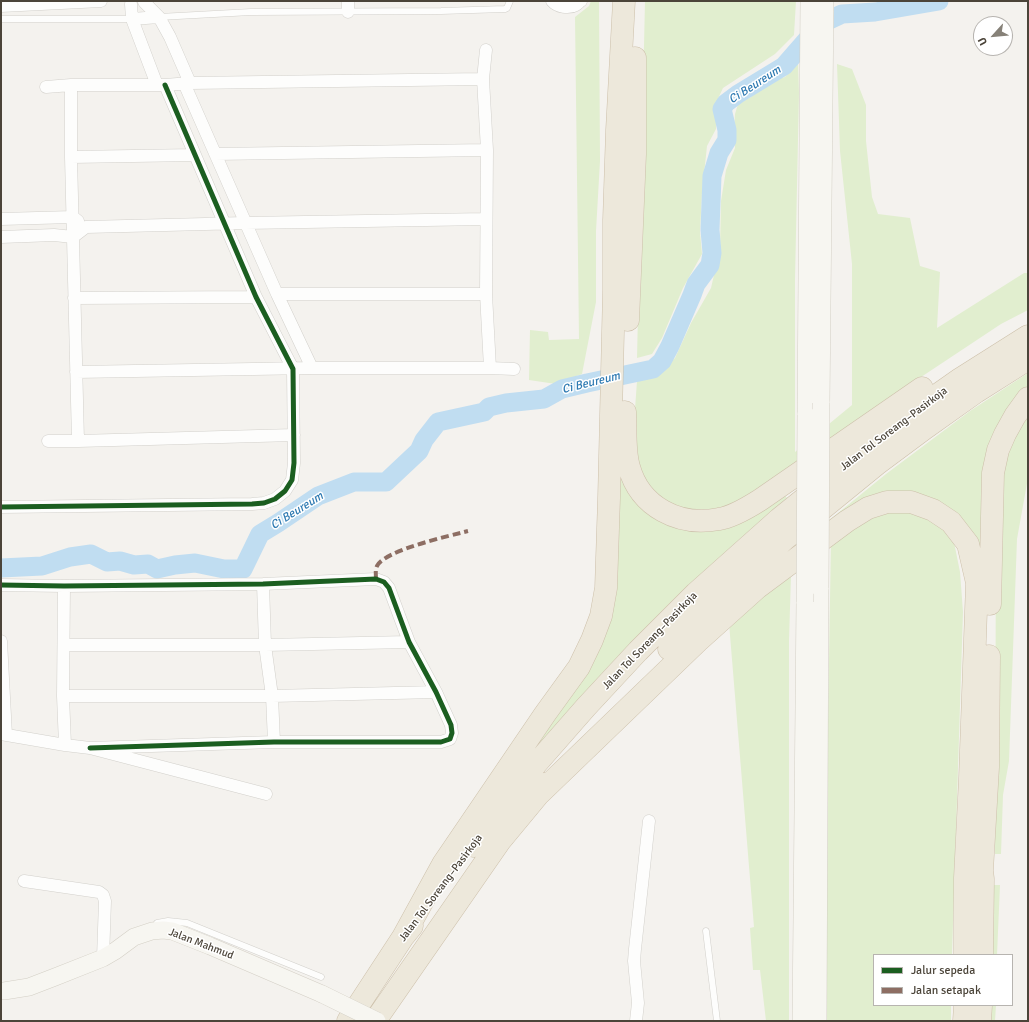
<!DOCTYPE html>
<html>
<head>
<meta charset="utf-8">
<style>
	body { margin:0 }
	#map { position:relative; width:1029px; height:1022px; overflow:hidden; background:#f4f2ee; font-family:Signika,sans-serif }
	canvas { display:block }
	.frame { position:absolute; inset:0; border:2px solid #4b4439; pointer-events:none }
	.legend { position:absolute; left:873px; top:954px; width:140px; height:52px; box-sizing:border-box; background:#fff; border:1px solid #b7b4b0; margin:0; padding:5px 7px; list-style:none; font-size:12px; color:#4b4439 }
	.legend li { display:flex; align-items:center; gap:8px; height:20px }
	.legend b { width:20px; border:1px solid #b7b4b0 }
	.north { position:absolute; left:973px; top:16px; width:40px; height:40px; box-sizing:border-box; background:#fff; border:1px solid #b7b4b0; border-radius:50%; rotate:243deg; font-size:11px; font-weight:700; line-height:16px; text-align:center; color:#4b4439 }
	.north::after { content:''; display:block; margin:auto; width:14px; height:18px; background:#868178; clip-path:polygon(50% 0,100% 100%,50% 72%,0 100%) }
</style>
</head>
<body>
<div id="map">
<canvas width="1029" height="1022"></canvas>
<div class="frame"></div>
<ul class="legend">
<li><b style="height:5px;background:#1b5e20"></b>Jalur sepeda</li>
<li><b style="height:5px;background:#8d6e63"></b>Jalan setapak</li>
</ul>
<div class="north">U</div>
</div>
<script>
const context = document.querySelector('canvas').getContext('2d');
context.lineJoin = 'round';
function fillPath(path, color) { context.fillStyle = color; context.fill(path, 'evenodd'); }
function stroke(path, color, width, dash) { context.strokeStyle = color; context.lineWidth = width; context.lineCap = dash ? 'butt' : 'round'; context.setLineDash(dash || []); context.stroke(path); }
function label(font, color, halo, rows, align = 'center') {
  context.font = font + ' Signika,sans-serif'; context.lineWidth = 3; context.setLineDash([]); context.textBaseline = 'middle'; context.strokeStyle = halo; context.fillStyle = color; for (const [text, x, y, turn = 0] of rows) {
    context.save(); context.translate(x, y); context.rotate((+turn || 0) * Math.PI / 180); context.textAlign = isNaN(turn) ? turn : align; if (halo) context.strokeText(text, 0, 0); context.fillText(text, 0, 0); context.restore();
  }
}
fillPath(new Path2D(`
	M591,1H599L600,161L596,231V302L582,374L556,384L529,380L530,330L548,332L549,340L579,339L575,17L589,6Z
	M645,1H796L794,35L775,54L723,88L716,103V129L707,146L702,193L700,232L702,254L683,288L662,338L652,354L637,358Z
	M798,62L799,93L795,279V452L852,405V264L840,151L837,64L852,69L866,105V141L872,197L878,214L910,218L920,266L940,272L937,328L1024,273H1028V310L1001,324L897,393L726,510L675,509L649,490L635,457V409L637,381L653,378L675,358L691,323L711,288L720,249L721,201L726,170L735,148L734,130L735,114L738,104L751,97L766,82L785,77Z
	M1028,373V386L1006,413L983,591L934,500L829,525L827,522L886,474L970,411Z
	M1028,407V478L1017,539L1009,761L1003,795L1001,854H995L996,514L1000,466Z
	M613,456L676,528L783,493L787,498L740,539L671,602L605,670L517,773L584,671Z
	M904,507L939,522L954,542L960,572L963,612L952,955H874V1005H951V1021H823L831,539L856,521Z
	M791,575L789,641V1021H766L760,970H753L750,928L754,927L729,623Z
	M993,885H1000L997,955H989Z
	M987,1005H996L995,1021H986Z`), '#e1eecf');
stroke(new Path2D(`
	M1,568L42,566L70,557L91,554L107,562L120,561L134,565L148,564L157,569L175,565L195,563L224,569H243L260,534L278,523L318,496L354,482H386L419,451L424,440L438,422L484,412L489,407L506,403L544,399L562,389L587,383L653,369L662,361L670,346L692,295L696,284L710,265L712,253L710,230L712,176L719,153L727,140V130L722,109L726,103L738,94L784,66L811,35L829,20L842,14L875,12L939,1`), '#c0ddf1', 19);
const lane = new Path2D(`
	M159,17L251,12L441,11L505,9L507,8L510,1
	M1,19H132
	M157,923L168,921L187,923L321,977
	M706,931L717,1021`);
const street = new Path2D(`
	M552,1C557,7 569,9 576,5C578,4 579,2 581,1
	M144,2L159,17L170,37L190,83
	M131,4L132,19L157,85
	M1,6L101,1
	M348,12V1
	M132,19L159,17
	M486,50L483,79L487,150L486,294L490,368
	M184,83L277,294L312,368
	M71,85V157L78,441
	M46,87L71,85H165L190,83L483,79
	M215,154L487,150
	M71,157L195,155
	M1,219L73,217L78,221
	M1,237L54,235L73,237L86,227L245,223L486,219
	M277,294H486
	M74,298L256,297
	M76,372L312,368H490L514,369
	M48,441H78L294,435
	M1,507L252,504L264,503L275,499L285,491L292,480L294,463L293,369L256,297L165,85
	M263,584L265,645L272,696L274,742
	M1,585L64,586L263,584L376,579L384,582L389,588L409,642L436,692L451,725L452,733L450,739L441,742H274L90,748
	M64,586L63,696L65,745
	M1,641L6,735
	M64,645H265L409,642
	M63,696H272L436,692
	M1,734L65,745L90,748L266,794
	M24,881L99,892L103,895L105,901L103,958
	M636,1021L638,1003L634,961L635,949L649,821`);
const secondary = new Path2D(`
	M821,403L825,1
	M806,415L809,1
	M1,991H4L29,987L55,977L103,958L115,951L134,937L152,931L163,930L172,931L210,946L322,994
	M801,1021L805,602
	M818,1021L820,588`);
const highway = new Path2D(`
	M628,320L635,154V58
	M625,412C626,429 624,450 629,467C640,507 679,527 719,519C733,517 749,507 760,500L922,388
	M990,604L993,473L998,450L1005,434L1015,416L1028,398
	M669,649L689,628L785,539L877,464L924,429L976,392L1028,359
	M539,794L698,641L757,588L847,521L868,508L887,502H911L933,510L951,522L968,544L977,583L970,778L965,878V955
	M473,846L536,764L586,707L638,651L696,593L779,519L867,448L923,405L960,379L1028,336
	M403,937L443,864L545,714L579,667L592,640L601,616L606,588L609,498L614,290V220L617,130L624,1
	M982,955L983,879L982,871L988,767L989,656
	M348,1021L403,937L412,926
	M375,1021L500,841L548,783
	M964,1021L965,1005
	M980,1021L981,1005`);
stroke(lane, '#d2d0cb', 7);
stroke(street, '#d2d0cb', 13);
stroke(secondary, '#d3cfc5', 18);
stroke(highway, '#ccbfa9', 23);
stroke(lane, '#fdfdfc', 6);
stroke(street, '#fdfdfc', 12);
stroke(secondary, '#f7f6f1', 17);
stroke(highway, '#ede8db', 22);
const secondaryBridge = new Path2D(`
	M820,588L821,403
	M805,602L806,415
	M322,994L377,1021`);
stroke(secondaryBridge, '#d3cfc5', 18, []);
stroke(secondaryBridge, '#f7f6f1', 17);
stroke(new Path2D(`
	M376,579C376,575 375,570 377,566C385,550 449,536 468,531`), '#8d6e63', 4, [8, 4]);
stroke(new Path2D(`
	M1,507L252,504L264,503L275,499L285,491L292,480L294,463L293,369L256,297L165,85
	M1,585L64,586L263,584L376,579L384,582L389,588L409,642L436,692L451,725L452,733L450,739L441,742H274L90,748`), '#1b5e20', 5);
label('11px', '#4b4439', '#fff', [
	["Jalan Tol Soreang–Pasirkoja",894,429,-37],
	["Jalan Tol Soreang–Pasirkoja",650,641,-46],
	["Jalan Tol Soreang–Pasirkoja",441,888,-53],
	["Jalan Mahmud",201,944,21]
]);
label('italic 12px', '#2e7ab2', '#fff', [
	["Ci Beureum",755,85,-33],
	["Ci Beureum",591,383,-14],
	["Ci Beureum",297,511,-32]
]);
</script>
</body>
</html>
